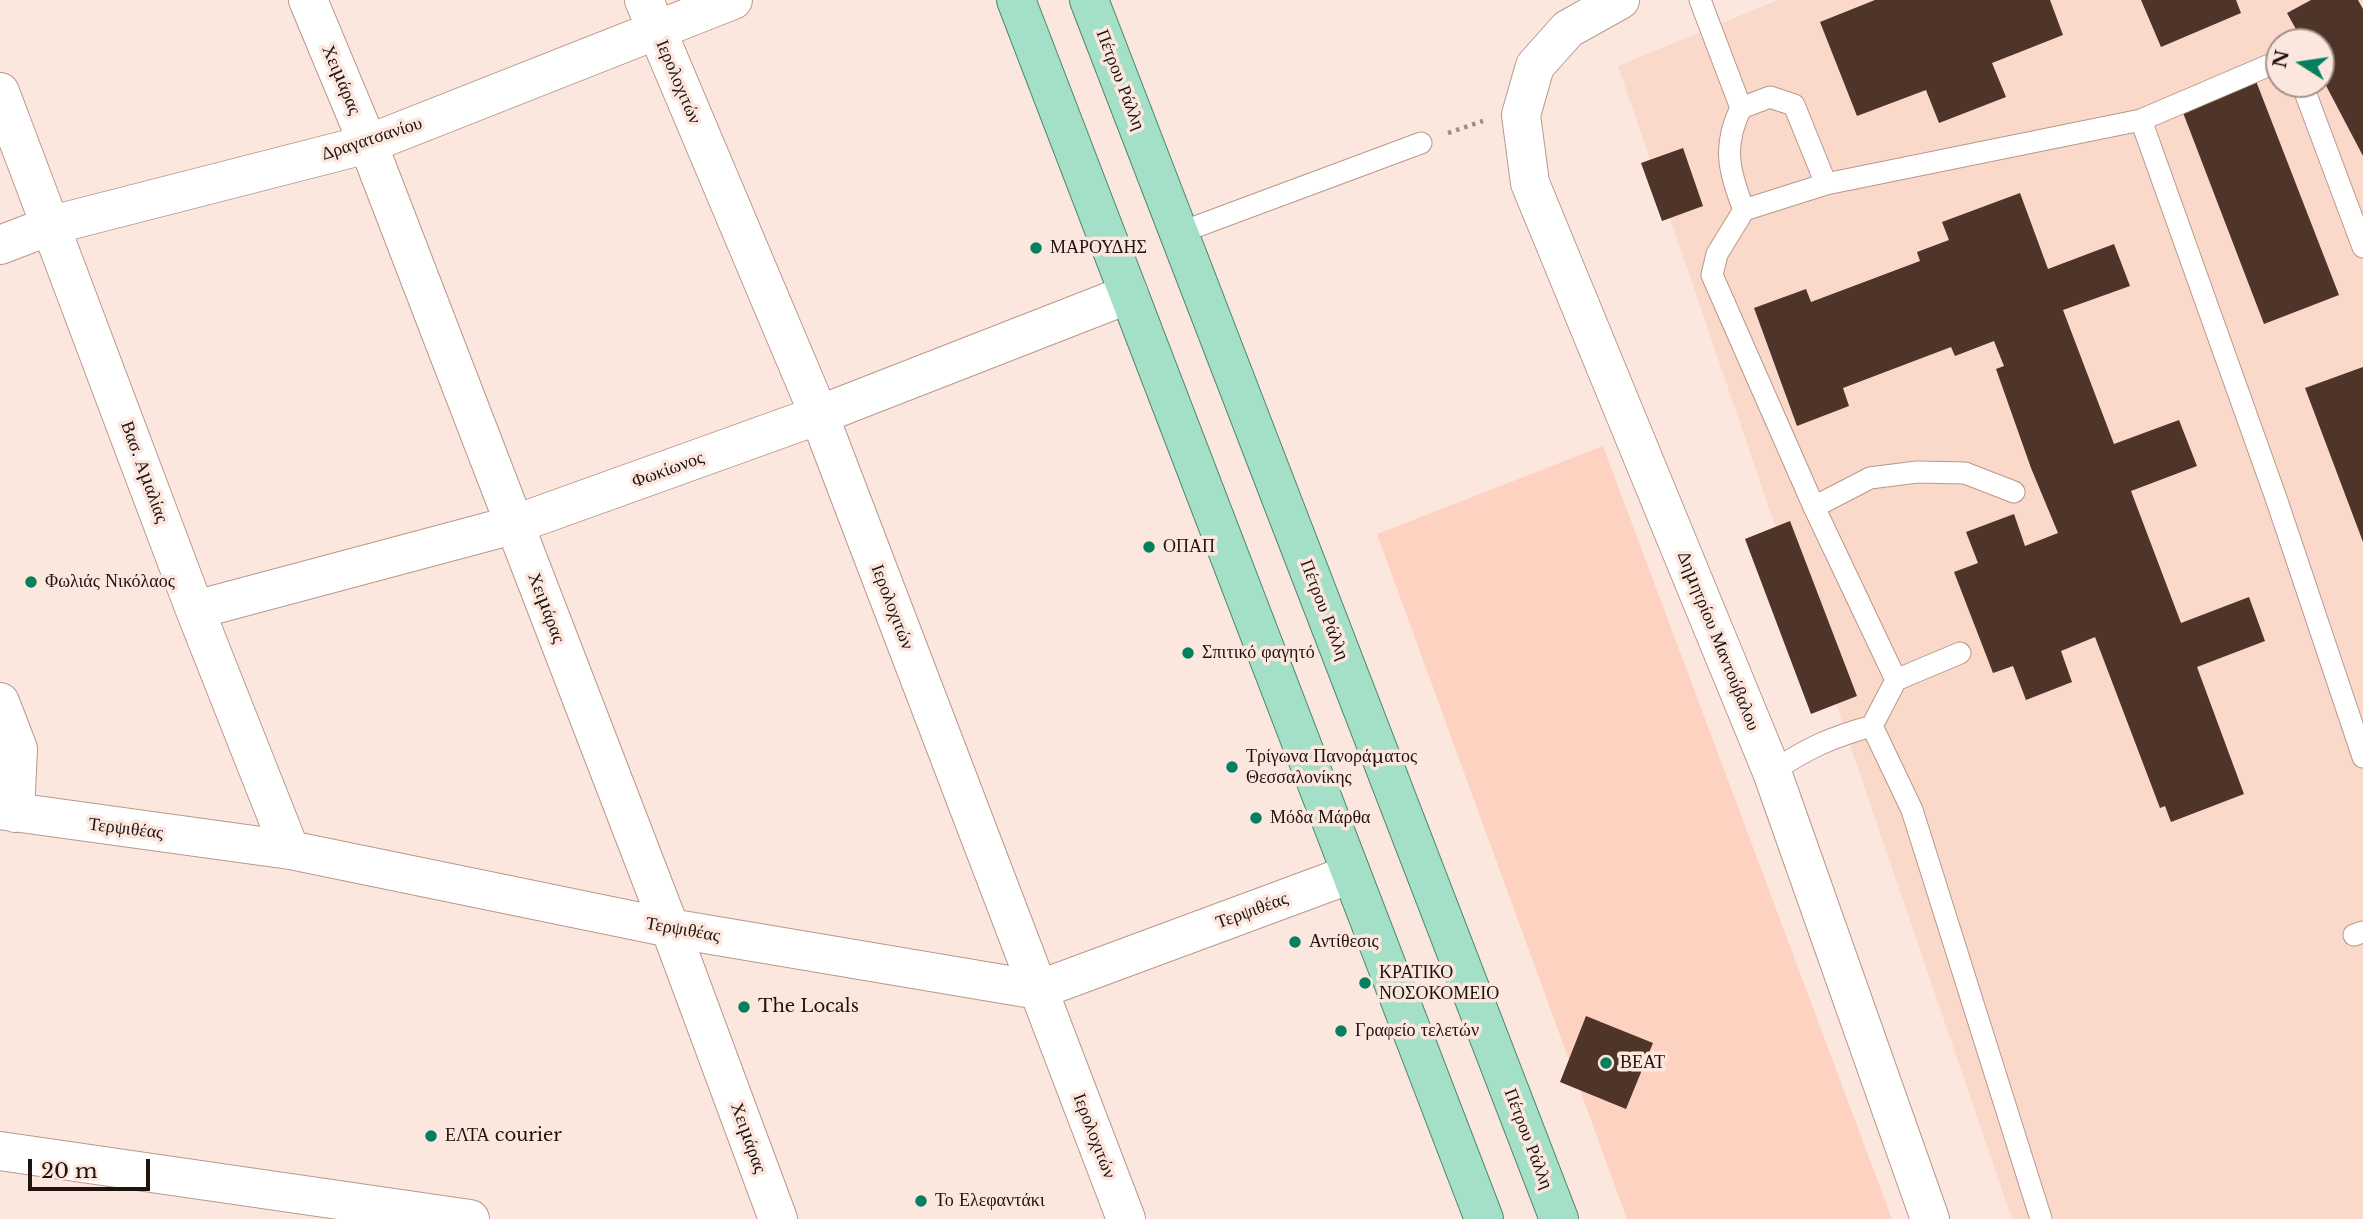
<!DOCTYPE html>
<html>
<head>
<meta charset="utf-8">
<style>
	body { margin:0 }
	#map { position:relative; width:2363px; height:1219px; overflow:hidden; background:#fce7de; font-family:"Libre Baskerville",serif }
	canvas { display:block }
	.north { position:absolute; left:2265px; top:28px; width:70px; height:70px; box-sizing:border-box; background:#fce7de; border:2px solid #a4928b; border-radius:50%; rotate:282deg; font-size:19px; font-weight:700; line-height:28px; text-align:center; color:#1f130e }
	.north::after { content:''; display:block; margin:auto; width:24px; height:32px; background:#04805f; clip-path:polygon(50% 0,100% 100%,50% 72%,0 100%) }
	.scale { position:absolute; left:28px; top:1159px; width:122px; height:32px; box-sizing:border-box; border:4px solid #1f130e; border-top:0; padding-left:9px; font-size:21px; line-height:24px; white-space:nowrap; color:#1f130e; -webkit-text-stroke:5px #fce7de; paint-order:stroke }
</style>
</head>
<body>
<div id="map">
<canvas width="2363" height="1219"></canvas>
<div class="north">N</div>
<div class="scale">20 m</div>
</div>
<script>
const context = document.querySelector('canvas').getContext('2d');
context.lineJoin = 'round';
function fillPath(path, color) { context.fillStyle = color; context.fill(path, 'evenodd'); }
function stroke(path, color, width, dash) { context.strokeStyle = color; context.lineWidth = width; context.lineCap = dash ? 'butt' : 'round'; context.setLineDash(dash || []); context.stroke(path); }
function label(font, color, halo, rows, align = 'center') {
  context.font = font + ' "Libre Baskerville",serif'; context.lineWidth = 7; context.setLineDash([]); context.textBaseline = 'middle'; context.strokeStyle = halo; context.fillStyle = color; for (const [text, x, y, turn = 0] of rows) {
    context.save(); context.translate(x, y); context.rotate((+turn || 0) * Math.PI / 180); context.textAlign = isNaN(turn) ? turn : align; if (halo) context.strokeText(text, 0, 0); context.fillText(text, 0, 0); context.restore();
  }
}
fillPath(new Path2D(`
	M1778,0H2363V1219H2012L1618,66ZM2279,42H2321V84H2279Z`), '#fad8ca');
fillPath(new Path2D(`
	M1603,446L1892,1219H1627L1377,534Z`), '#fdd2c0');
fillPath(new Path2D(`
	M1875,0H2050L2063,35L1992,63L2006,97L1939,123L1926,90L1857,116L1820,22Z
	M2141,0H2236L2241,13L2161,47Z
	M2311,0H2358L2363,9V156L2321,76V42H2303L2287,13Z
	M2256,81L2339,295L2264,324L2182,110Z
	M1683,148L1703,206L1662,221L1641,163Z
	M2020,193L2048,269L2114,244L2130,286L2063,310L2114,444L2179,420L2197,466L2131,491L2181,623L2249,597L2265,641L2197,667L2244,794L2171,822L2165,806L2160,808L2095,637L2061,651L2072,682L2026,700L2013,666L1993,673L1954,572L1978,563L1966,532L2014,514L2025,546L2058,533L2031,468L1996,369L2004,366L1994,341L1955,356L1951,347L1843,388L1849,406L1797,426L1754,308L1806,289L1811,302L1920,261L1917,252L1949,240L1942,222Z
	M2363,367V542L2305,388Z
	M1790,521L1857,696L1811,714L1745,539Z
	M1586,1016L1653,1043L1626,1109L1560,1082Z`), '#4f3429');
const lane = new Path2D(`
	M1700,0L1741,108L1770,97L1794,105L1826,184L2141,120L2279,61
	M2302,84L2363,247
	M1741,108C1722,146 1729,172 1744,210
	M2141,120L2276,498L2363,757
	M1179,233L1421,143
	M1814,507L1870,478L1917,472L1965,473L2014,492
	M1896,680L1960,653
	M1872,726L1912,810L2041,1219
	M1772,772C1807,748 1832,737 1872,726L1896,680L1814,507L1712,275L1717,254L1744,210L1826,184
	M2354,935L2363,932`);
const street = new Path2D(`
	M308,0L368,144L670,928L778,1219
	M644,0L819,415L1126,1219
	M1620,0L1568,29L1535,66L1521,115L1530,183L1772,772L1930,1219
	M0,92L195,610L290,850
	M0,245L52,225L368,144L733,0
	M195,610L513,525L819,415L1129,294
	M0,702L18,749L15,813
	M0,810L290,850L670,928L1038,990L1351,874`);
const secondary = new Path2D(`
	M0,1151L470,1219`);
const primary = new Path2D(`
	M1016,0L1484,1219
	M1089,0L1559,1219`);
stroke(lane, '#b9988b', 23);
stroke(street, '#b9988b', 40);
stroke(secondary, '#b9988b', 40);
stroke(primary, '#4e8970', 40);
stroke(new Path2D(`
	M1448,133L1483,121`), '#9e8d85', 4.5, [3.5, 5]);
stroke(lane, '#fff', 21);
stroke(street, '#fff', 38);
stroke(secondary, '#fff', 38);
stroke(primary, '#a4dfc8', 38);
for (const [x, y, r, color] of [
	[1036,248,7,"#04805f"],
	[1149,547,7,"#04805f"],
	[31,582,7,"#04805f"],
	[1188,653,7,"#04805f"],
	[1232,767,7,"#04805f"],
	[1256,818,7,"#04805f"],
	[1295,942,7,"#04805f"],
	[1365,983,7,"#04805f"],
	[744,1007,7,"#04805f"],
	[1341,1031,7,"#04805f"],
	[1606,1063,7,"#04805f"],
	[431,1136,7,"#04805f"],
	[921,1201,7,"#04805f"]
]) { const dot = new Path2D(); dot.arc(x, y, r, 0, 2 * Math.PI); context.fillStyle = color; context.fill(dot); stroke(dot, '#fce7de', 2.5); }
label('18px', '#1f130e', '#fce7de', [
	["Χειμάρας",341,80,67],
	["Πέτρου Ράλλη",1120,80,69],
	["Ιερολοχιτών",678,82,67],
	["Δραγατσανίου",372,139,-18],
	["Φωκίωνος",668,470,-20],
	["Βασ. Αμαλίας",144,472,70],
	["Ιερολοχιτών",892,607,69],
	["Χειμάρας",546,608,69],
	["Πέτρου Ράλλη",1324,610,69],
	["Δημητρίου Μαντούβαλου",1718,641,68],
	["Τερψιθέας",126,829,7],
	["Τερψιθέας",1252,911,-20],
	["Τερψιθέας",683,930,10],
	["Ιερολοχιτών",1094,1136,69],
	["Χειμάρας",748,1138,70],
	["Πέτρου Ράλλη",1528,1139,69]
]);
label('18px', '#1f130e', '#fce7de', [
	["ΜΑΡΟΥΔΗΣ",1050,248],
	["ΟΠΑΠ",1163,547],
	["Φωλιάς Νικόλαος",45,582],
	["Σπιτικό φαγητό",1202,653],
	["Τρίγωνα Πανοράματος",1246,757],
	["Θεσσαλονίκης",1246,778],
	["Μόδα Μάρθα",1270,818],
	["Αντίθεσις",1309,942],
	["ΚΡΑΤΙΚΟ",1379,973],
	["ΝΟΣΟΚΟΜΕΙΟ",1379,994],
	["The Locals",758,1007],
	["Γραφείο τελετών",1355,1031],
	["ΒΕΑΤ",1620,1063],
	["ΕΛΤΑ courier",445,1136],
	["Το Ελεφαντάκι",935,1201]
], 'left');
</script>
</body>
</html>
